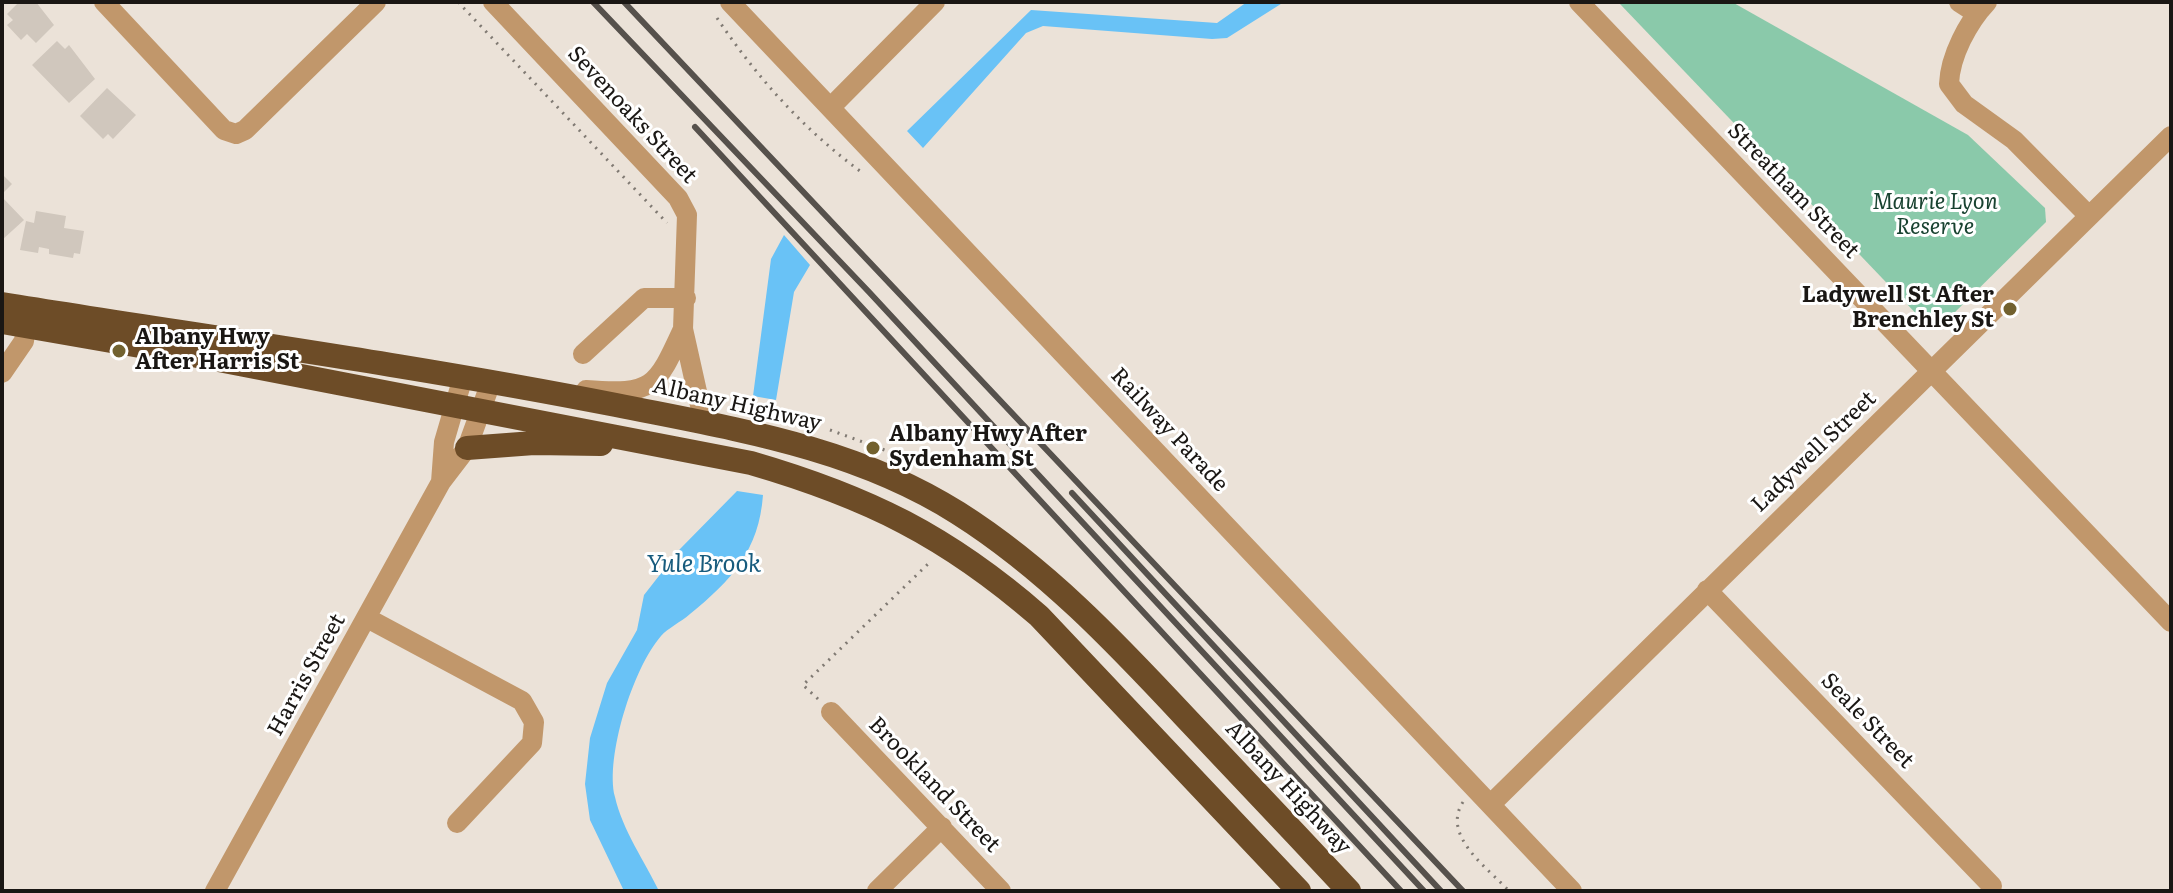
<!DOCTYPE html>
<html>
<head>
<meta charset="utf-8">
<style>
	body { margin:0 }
	#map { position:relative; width:2173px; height:893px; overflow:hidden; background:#ebe2d8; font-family:Literata,serif }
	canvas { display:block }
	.frame { position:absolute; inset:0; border:4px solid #1a1714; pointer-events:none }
</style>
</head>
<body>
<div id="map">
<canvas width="2173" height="893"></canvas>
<div class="frame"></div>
</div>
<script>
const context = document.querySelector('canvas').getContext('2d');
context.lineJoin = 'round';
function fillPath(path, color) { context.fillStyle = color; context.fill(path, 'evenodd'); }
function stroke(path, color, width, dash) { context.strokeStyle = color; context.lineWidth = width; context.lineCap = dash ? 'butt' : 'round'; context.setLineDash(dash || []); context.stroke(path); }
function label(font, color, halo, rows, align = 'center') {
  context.font = font + ' Literata,serif'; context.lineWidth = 6; context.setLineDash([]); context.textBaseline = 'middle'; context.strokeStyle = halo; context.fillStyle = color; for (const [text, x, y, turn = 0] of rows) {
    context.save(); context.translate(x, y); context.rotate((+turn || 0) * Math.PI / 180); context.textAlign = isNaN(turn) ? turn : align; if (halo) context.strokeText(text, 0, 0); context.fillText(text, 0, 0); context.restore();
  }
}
fillPath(new Path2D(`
	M1622,2H1732L1968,135L2045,208L2046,222L1943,324H1926L1620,4Z`), '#8ac9aa');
fillPath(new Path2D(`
	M1247,2H1284L1227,38L1212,39L1043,26L1026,33L923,148L907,131L1031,10L1217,23Z
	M784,235L810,265L794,292L776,400L753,396L771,259Z
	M737,491L763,495C759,550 732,580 690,614C681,622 668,628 661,636C633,668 605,757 615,797C622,829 645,862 659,891H624L590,820L585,784L590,738L607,683L637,630L644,595L680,549Z`), '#69c2f6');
fillPath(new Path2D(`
	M19,2H36L54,25L36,43L27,34L21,40L7,25L13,20L7,14Z
	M57,41L65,49L69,45L95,79L69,103L32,65Z
	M107,88L136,115L113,139L108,134L103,139L80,116Z
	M2,174L12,184L2,194Z
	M2,197L24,220L2,240Z
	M36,211L66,216L64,228L84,231L80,254L74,253L73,258L49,254V249L39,247L38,253L20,250L26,221L34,223Z`), '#d0c7bd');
stroke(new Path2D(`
	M458,2L667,223
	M717,18C758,79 805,131 864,174
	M830,430L890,452
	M818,699L803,685L929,563
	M1463,802C1441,836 1488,868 1509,891`), '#807a73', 3, [2, 6]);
stroke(new Path2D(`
	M104,2L224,130L236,134L245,130L376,2
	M493,2L678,198L687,215L683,329L704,423
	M730,2L1572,891
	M1579,2L2171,622
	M1959,2L1976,13
	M1987,2C1968,22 1950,56 1949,84L1964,104L2014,140L2088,215
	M831,107L935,2
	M583,354L644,298H686
	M2,373L24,341L26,326
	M586,390C653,395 656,388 683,329
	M441,482L444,442L463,377
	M1707,590L1992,886
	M367,618L522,701L534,722L532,743L457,823
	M831,712L1001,891
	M1491,804L2171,136
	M215,891L441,482L467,448L491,382
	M877,891L942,827`), '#c1976b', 20);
stroke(new Path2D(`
	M2,304C207,337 413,365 616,405C734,429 854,447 958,513C1045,568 1116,643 1186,718C1240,775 1295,833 1349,891
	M2,322L203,357L751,463C868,497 947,536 1039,616L1299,891
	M467,448L534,443L601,444`), '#6d4c27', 24);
stroke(new Path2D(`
	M593,2L869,292L1424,891
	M624,2L1463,891
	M695,127L1401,891
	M1072,493L1441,891`), '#56514c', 6);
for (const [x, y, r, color] of [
	[2010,309,8,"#72612f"],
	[119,351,8,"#72612f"],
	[873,448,8,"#72612f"]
]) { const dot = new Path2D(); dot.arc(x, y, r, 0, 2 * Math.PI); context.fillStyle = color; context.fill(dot); stroke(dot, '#fff', 3); }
label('22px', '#1a1714', '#fff', [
	["Sevenoaks Street",632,115,47],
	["Streatham Street",1793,191,46],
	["Albany Highway",737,405,13],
	["Railway Parade",1169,430,47],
	["Ladywell Street",1814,452,-44],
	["Harris Street",307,675,-61],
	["Seale Street",1867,721,46],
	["Brookland Street",934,785,46],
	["Albany Highway",1288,788,47]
]);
label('italic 22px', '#184230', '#fff', [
	["Maurie Lyon",1935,203],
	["Reserve",1935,228]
]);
label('bold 22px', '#1a1714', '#fff', [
	["Ladywell St After",1994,296,"right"],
	["Brenchley St",1994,321,"right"],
	["Albany Hwy",135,338],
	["After Harris St",135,363],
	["Albany Hwy After",889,435],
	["Sydenham St",889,460]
], 'left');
label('italic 24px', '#175b7d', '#fff', [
	["Yule Brook",704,565]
]);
</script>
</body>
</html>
